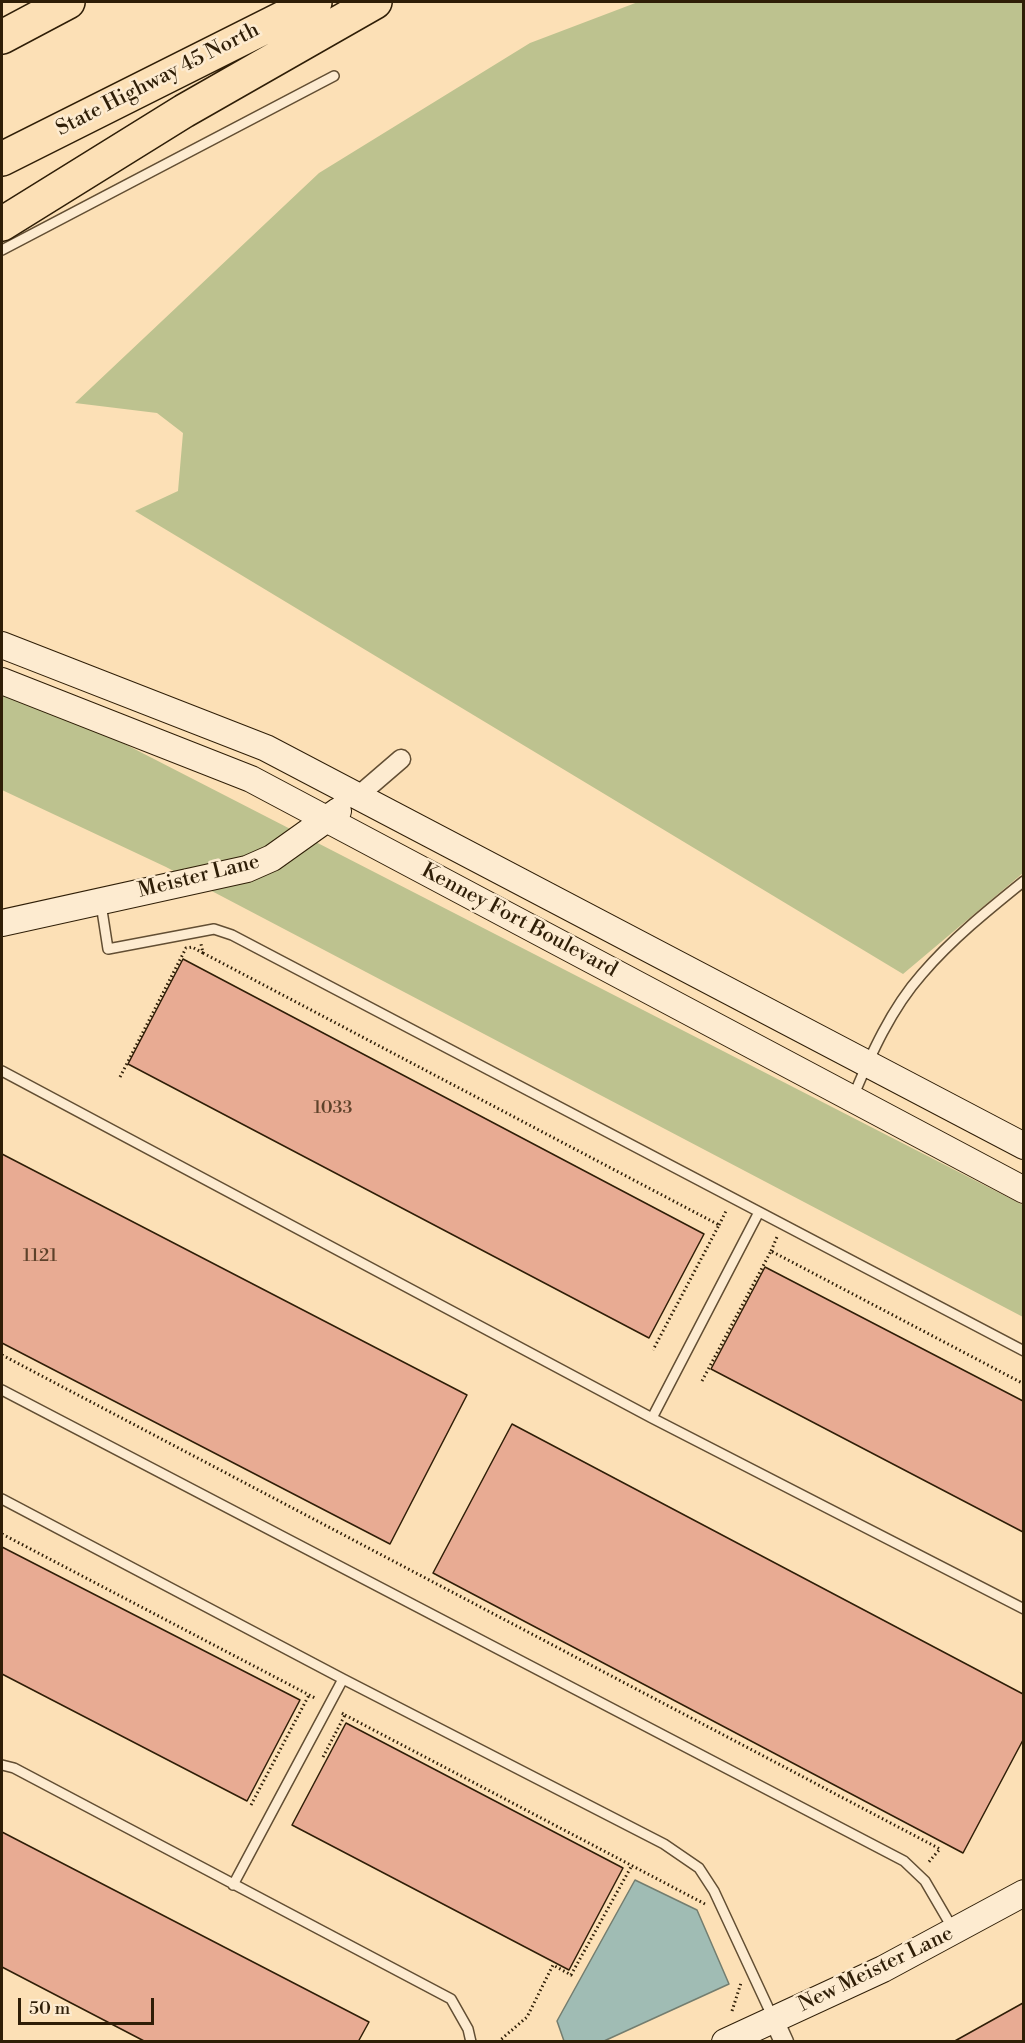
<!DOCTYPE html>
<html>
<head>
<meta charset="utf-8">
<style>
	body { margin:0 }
	#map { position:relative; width:1025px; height:2043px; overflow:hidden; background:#fce0b6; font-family:"Libre Bodoni",serif }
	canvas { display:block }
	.frame { position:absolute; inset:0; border:3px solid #2f1e07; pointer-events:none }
	.scale { position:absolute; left:18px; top:1998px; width:136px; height:27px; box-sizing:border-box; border:3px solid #2f1e07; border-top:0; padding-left:8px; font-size:18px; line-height:21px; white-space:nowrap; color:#2f1e07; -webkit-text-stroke:4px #fdebd0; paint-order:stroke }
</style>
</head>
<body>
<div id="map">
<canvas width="1025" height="2043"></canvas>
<div class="frame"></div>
<div class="scale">50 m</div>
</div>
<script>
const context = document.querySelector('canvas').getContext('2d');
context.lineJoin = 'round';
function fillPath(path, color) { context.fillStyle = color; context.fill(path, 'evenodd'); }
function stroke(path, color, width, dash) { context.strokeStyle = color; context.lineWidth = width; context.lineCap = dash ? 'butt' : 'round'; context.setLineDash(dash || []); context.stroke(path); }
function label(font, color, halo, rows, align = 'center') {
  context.font = font + ' "Libre Bodoni",serif'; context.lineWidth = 5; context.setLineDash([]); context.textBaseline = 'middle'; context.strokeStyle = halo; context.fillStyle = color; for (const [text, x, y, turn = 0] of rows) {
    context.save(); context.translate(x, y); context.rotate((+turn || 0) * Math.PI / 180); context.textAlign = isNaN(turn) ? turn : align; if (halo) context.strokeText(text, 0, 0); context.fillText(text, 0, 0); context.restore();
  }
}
fillPath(new Path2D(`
	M638,2H1023V873L903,974L135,511L178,491L183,433L157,413L75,403L319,173L530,43Z
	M2,681L1023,1205V1317L166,867L2,790Z`), '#bdc28f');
const water = new Path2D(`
	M635,1880L697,1910L729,1984L604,2041H564L557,2021Z`);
fillPath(water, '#a0bcb4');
stroke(water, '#737d6f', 1.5);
const building = new Path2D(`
	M183,959L704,1234L649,1338L128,1064Z
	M2,1154L467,1395L390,1544L2,1343Z
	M765,1267L1023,1401V1532L711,1369Z
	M512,1424L1023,1694V1740L963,1853L433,1573Z
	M2,1547L300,1700L247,1801L2,1674Z
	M346,1723L623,1868L569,1970L292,1825Z
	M2,1832L369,2022L358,2042H146L2,1967Z
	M1023,2003V2042H953Z`);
fillPath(building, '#e8ab93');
stroke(building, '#2f1e07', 1.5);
const lane = new Path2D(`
	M2,250L334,76
	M101,904L108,949L214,929L232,935L1024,1351
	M2,1071L652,1418L1024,1609
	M853,1097C871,1054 891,1009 922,974C952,939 988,910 1024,881
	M2,1390L904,1861L925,1881L953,1929
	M652,1418L759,1212
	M2,1499L343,1679L664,1844L699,1868L714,1891L773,2018
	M2,1765L14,1768L451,1999L468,2029L471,2042
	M233,1885L343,1679`);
const street = new Path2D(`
	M358,796L401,759
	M774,2020L784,2042`);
const secondary = new Path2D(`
	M2,645L266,748L1024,1146
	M2,681L251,779L1024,1190
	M2,923L247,869L272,858L338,811
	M725,2042L883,1969L1024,1893`);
const highway = new Path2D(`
	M2,37L68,2
	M2,159L315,2
	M2,224L184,111L375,2`);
stroke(lane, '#624e33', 12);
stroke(street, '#624e33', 21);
stroke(secondary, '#2f1e07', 28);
stroke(highway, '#2f1e07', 36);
stroke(new Path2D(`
	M203,953L719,1225L653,1350
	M120,1077L186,948L192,947L203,953L201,944
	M719,1225L726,1211L728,1212
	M771,1251L777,1237
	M2,1355L940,1849L927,1864
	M702,1381L771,1251L1024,1384
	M2,1534L315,1698
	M345,1715L705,1904
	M323,1757L345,1715L340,1712
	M251,1805L309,1695
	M732,2011L741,1983
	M498,2042L527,2017L553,1965L571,1975L631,1867`), '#2f1e07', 3, [1.5, 3]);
stroke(lane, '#fdebd0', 9);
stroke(street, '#fdebd0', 18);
stroke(secondary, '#fdebd0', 26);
stroke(highway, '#fce0b6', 33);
label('18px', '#5d412a', null, [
	["1033",333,1109],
	["1121",40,1257]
]);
label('21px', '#2f1e07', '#fdebd0', [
	["State Highway 45 North",158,80,-27],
	["Meister Lane",199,877,-14],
	["Kenney Fort Boulevard",519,921,28],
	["New Meister Lane",876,1970,-26]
]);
</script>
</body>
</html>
